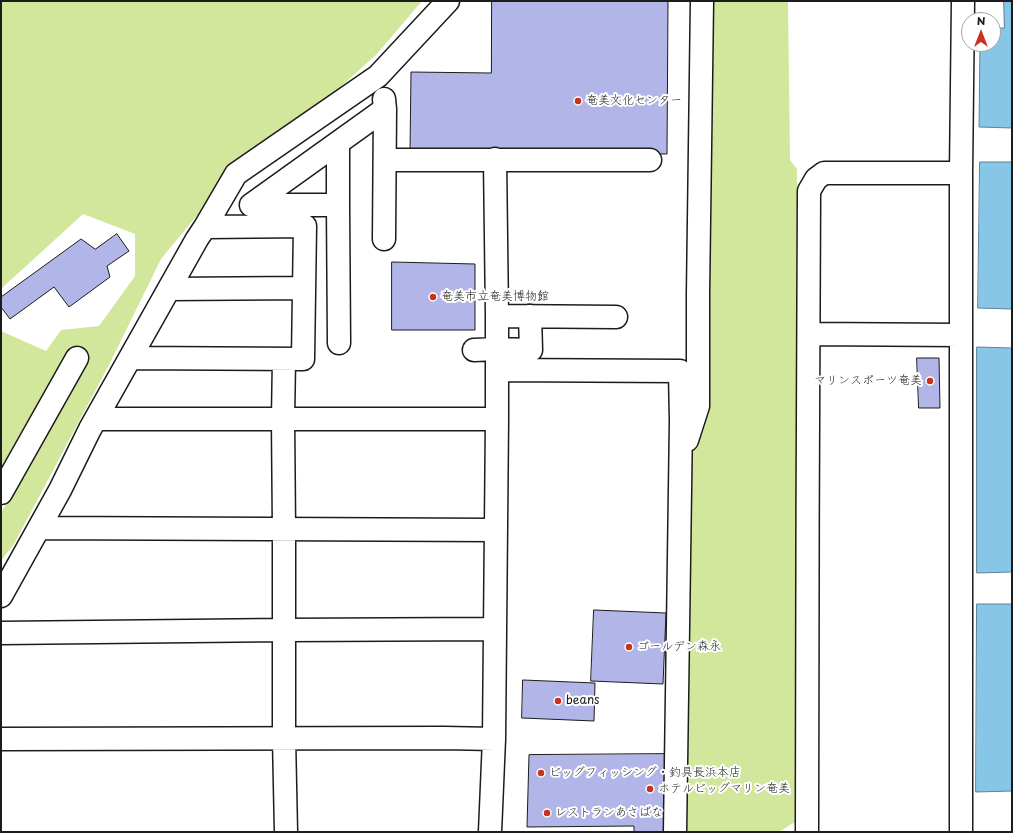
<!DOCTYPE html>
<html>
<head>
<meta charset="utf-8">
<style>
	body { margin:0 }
	#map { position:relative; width:1013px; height:833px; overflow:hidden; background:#fff; font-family:"Playpen Sans",sans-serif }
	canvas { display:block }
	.frame { position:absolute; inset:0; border:2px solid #1c1c1c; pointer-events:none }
	.north { position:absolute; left:961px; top:12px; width:40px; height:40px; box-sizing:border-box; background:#fff; border:1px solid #a4a4a4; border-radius:50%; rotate:0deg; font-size:11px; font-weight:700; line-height:16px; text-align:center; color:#1c1c1c }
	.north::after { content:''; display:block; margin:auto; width:14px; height:18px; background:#c8321e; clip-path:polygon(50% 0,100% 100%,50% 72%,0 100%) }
</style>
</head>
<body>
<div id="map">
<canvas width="1013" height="833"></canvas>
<div class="frame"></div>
<div class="north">N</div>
</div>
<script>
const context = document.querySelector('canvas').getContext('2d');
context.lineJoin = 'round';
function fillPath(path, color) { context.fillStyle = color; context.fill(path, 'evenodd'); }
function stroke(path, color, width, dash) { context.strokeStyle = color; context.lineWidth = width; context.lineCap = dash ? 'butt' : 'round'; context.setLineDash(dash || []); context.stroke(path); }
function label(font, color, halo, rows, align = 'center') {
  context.font = font + ' "Playpen Sans","Klee One",sans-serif'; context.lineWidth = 4; context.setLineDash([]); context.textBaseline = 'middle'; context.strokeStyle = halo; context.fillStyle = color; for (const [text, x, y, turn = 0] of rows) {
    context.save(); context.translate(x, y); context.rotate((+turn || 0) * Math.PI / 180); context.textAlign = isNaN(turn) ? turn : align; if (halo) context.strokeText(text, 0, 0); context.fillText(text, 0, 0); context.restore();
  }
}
fillPath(new Path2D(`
	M1,1H422L377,54L194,219L161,259L110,363L14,544L1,561V513L31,457L1,475V331L46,351L61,330L99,326L135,276V234L83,214L1,289Z
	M710,1H788L790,160L797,169L795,822L779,832H687L682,825L686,463Z`), '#d3e79c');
const water = new Path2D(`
	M1004,1H1012V128L979,127L980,44H993V28H1004Z
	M980,162H1012V309L978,308Z
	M977,347L1012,348V572L977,573Z
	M977,604H1012V791L976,792Z`);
fillPath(water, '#88c6e8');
stroke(water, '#5d8296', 1);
const building = new Path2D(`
	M492,1H668L667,154L410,151L411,72L491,73Z
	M117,234L129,251L107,266L110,277L69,307L54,287L10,319L1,307V297L81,239L95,249Z
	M392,262L475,264V330H392Z
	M917,358H939L940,408H919Z
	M594,610L666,613L663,684L591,681Z
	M523,680L595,683L594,721L522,718Z
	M667,754L669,832H634V826L527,827L529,755Z`);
fillPath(building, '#b2b5e7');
stroke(building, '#1c1c1c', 1);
const minor = new Path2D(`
	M338,143V205
	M395,160H650
	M384,239L385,109L384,99
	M169,289L304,288
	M497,316L616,317
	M809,334L961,335
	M339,343L338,205H251L385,109
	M474,350L497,349L531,350L530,316
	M130,358L303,359L305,226L205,227
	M284,359L283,419L284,530V738L286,832
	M497,370L680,371L681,421L675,832
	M96,419H497
	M687,440L698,406V293L702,1
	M1,493L77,358
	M39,528L496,530
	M1,596L60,490L90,429L197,239L205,227L236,174L378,76L448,1
	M1,633L284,630L495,629
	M1,739L444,738L494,739
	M490,832L494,739L497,419V316L495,159
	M807,832C806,618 809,405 809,191L816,179L824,173H961L963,1
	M961,832V173`);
stroke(minor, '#1c1c1c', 25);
stroke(minor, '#fff', 22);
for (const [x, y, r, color] of [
	[578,101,4,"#c8321e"],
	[433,297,4,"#c8321e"],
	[930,381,4,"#c8321e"],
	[629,647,4,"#c8321e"],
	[558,701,4,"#c8321e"],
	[541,773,4,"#c8321e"],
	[650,789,4,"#c8321e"],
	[547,813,4,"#c8321e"]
]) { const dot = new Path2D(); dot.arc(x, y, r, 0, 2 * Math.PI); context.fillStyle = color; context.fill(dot); stroke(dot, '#fff', 1.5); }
label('12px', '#1c1c1c', '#fff', [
	["奄美文化センター",586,101],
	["奄美市立奄美博物館",441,297],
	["マリンスポーツ奄美",922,381,"right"],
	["ゴールデン森永",637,647],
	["beans",566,701],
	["ビッグフィッシング・釣具長浜本店",549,773],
	["ホテルビッグマリン奄美",658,789],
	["レストランあさばな",555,813]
], 'left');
</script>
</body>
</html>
